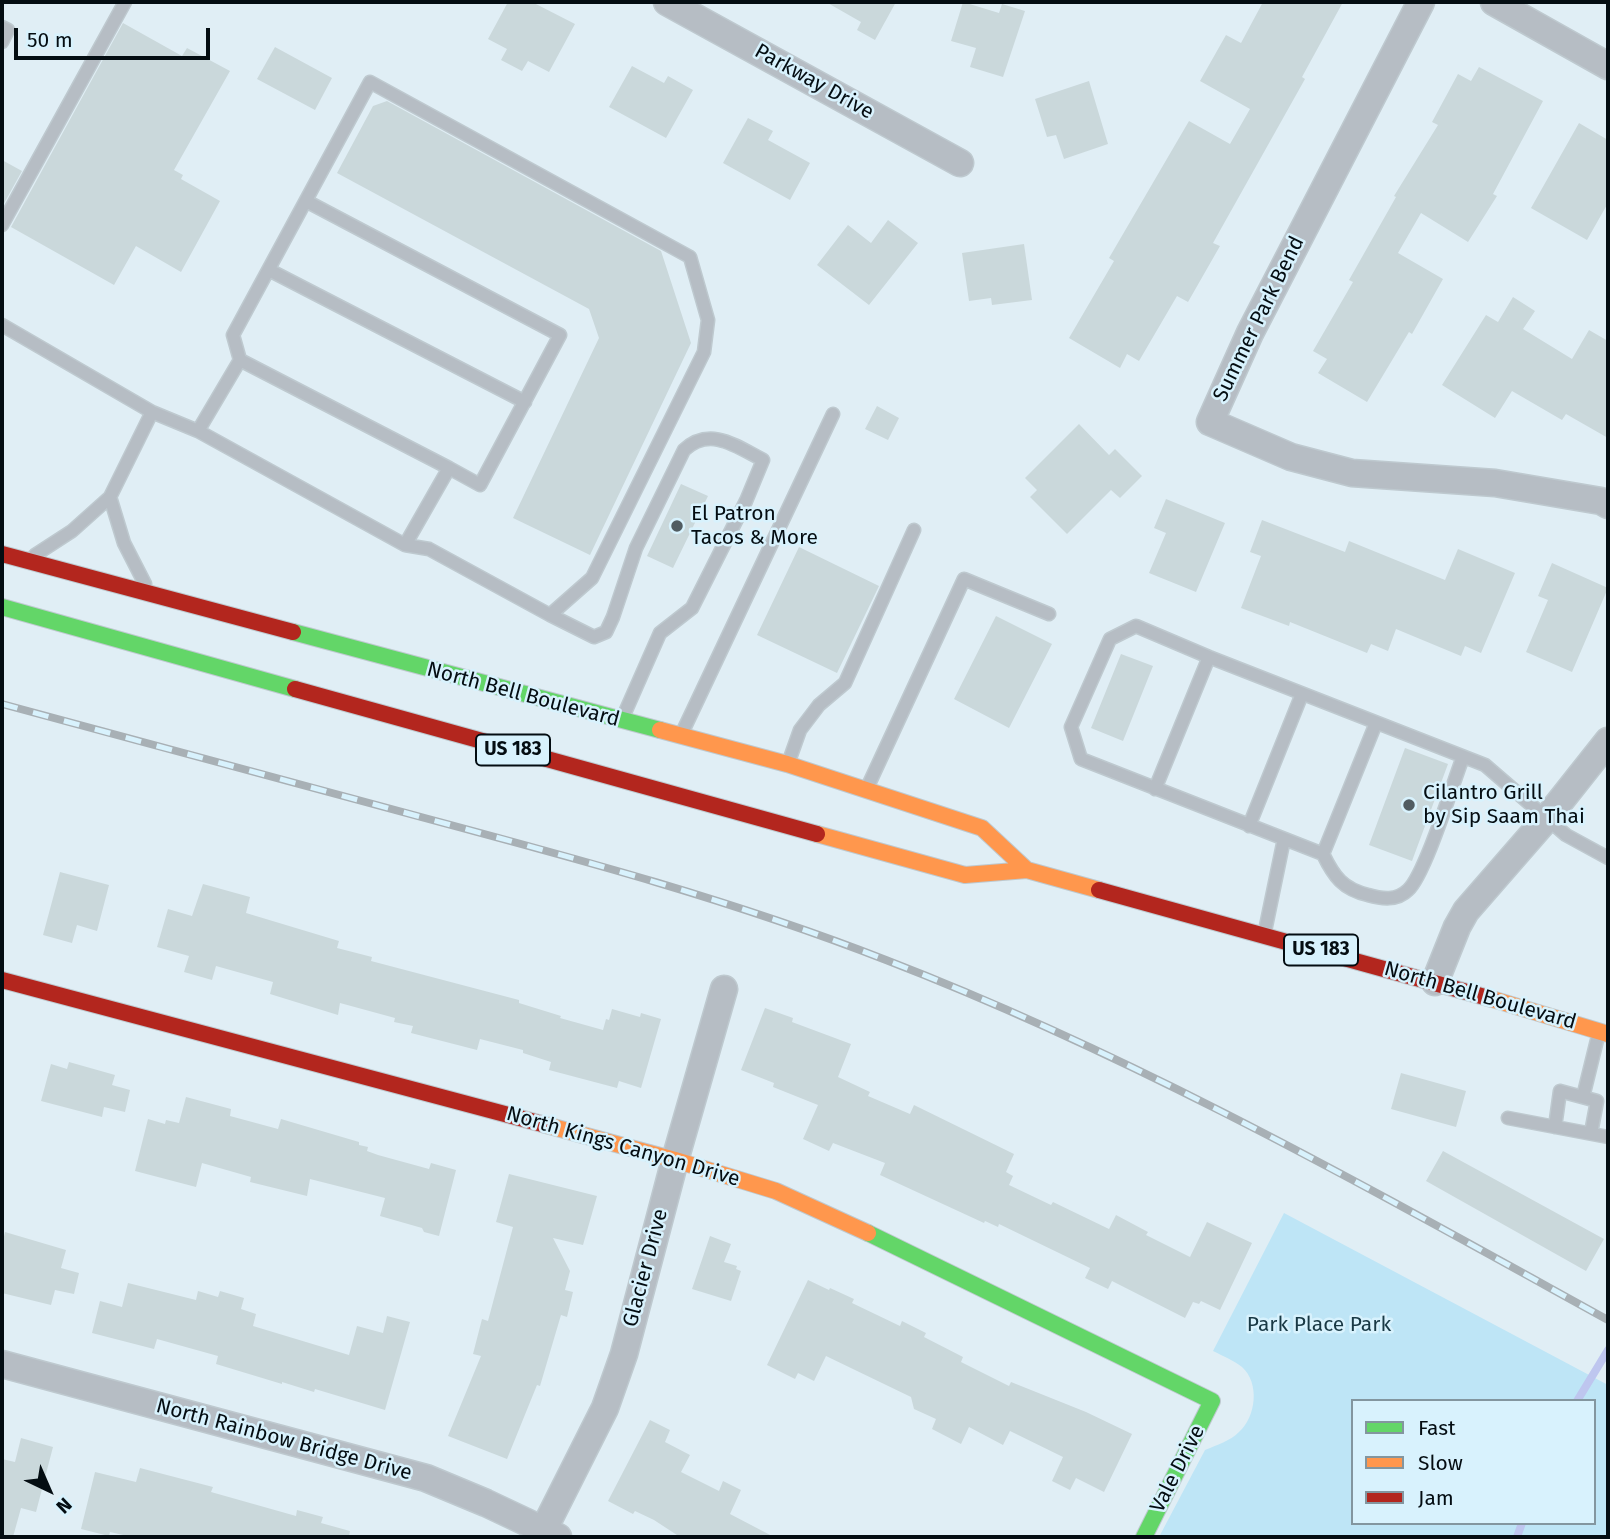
<!DOCTYPE html>
<html>
<head>
<meta charset="utf-8">
<style>
	body { margin:0 }
	#map { position:relative; width:1610px; height:1539px; overflow:hidden; background:#e0eef5; font-family:"Fira Sans",sans-serif }
	canvas { display:block }
	.frame { position:absolute; inset:0; border:4px solid #040d12; pointer-events:none }
	.legend { position:absolute; left:1351px; top:1399px; width:245px; height:126px; box-sizing:border-box; background:#d8f2fd; border:2px solid #83969f; margin:0; padding:9px 12px; list-style:none; font-size:21px; color:#040d12 }
	.legend li { display:flex; align-items:center; gap:14px; height:35px }
	.legend b { width:35px; border:2px solid #83969f }
	.north { position:absolute; left:14px; top:1455px; width:70px; height:70px; -webkit-text-stroke:5px #d8f2fd; paint-order:stroke; rotate:136deg; font-size:19px; font-weight:700; line-height:28px; text-align:center; color:#040d12 }
	.north::after { content:''; display:block; margin:auto; width:24px; height:32px; background:#040d12; clip-path:polygon(50% 0,100% 100%,50% 72%,0 100%) }
	.scale { position:absolute; left:14px; top:28px; width:196px; height:32px; box-sizing:border-box; border:4px solid #040d12; border-top:0; padding-left:9px; font-size:21px; line-height:24px; white-space:nowrap; color:#040d12; -webkit-text-stroke:5px #d8f2fd; paint-order:stroke }
</style>
</head>
<body>
<div id="map">
<canvas width="1610" height="1539"></canvas>
<div class="frame"></div>
<ul class="legend">
<li><b style="height:9px;background:#63d668"></b>Fast</li>
<li><b style="height:9px;background:#ff974d"></b>Slow</li>
<li><b style="height:9px;background:#b3261e"></b>Jam</li>
</ul>
<div class="north">N</div>
<div class="scale">50 m</div>
</div>
<script>
const context = document.querySelector('canvas').getContext('2d');
context.lineJoin = 'round';
function fillPath(path, color) { context.fillStyle = color; context.fill(path, 'evenodd'); }
function stroke(path, color, width, dash) { context.strokeStyle = color; context.lineWidth = width; context.lineCap = dash ? 'butt' : 'round'; context.setLineDash(dash || []); context.stroke(path); }
function label(font, color, halo, rows, align = 'center') {
  context.font = font + ' "Fira Sans",sans-serif'; context.lineWidth = 5; context.setLineDash([]); context.textBaseline = 'middle'; context.strokeStyle = halo; context.fillStyle = color; for (const [text, x, y, turn = 0] of rows) {
    context.save(); context.translate(x, y); context.rotate((+turn || 0) * Math.PI / 180); context.textAlign = isNaN(turn) ? turn : align; if (halo) context.strokeText(text, 0, 0); context.fillText(text, 0, 0); context.restore();
  }
}
fillPath(new Path2D(`
	M1284,1213L1608,1385V1537H1159L1205,1450C1217,1445 1230,1441 1239,1432C1256,1417 1260,1383 1242,1367C1233,1360 1223,1356 1213,1351ZM1353,1401H1594V1523H1353Z`), '#bee5f6');
stroke(new Path2D(`
	M1577,1401L1608,1350
	M1517,1537L1522,1523`), '#bec6ef', 8);
fillPath(new Path2D(`
	M508,2H532L575,24L549,72L528,61L522,71L501,60L507,49L488,39Z
	M826,2H896L875,40L857,30L861,22Z
	M963,2L999,13L1002,4L1025,11L1003,77L970,67L976,48L951,41Z
	M1263,2H1343L1302,77L1305,79L1213,243L1220,246L1188,302L1177,296L1139,361L1127,354L1120,368L1069,338L1114,261L1109,258L1189,121L1230,144L1250,109L1200,81L1226,35L1241,43Z
	M123,23L182,56L187,48L230,71L174,170L183,175L181,179L220,201L181,272L136,246L114,285L11,227Z
	M275,47L332,78L315,110L257,79Z
	M632,66L664,83L668,76L693,90L666,138L609,107Z
	M1479,67L1543,101L1493,194L1497,196L1468,242L1421,213L1398,253L1443,279L1412,334L1409,332L1367,402L1318,373L1327,359L1313,351L1353,282L1349,280L1396,197L1394,196L1438,125L1432,122L1458,74L1471,81Z
	M1089,81L1108,144L1064,159L1056,135L1047,137L1035,99Z
	M387,101L661,251L691,343L590,555L513,518L599,338L589,309L337,173L373,106Z
	M748,118L773,131L768,140L810,163L790,200L723,163Z
	M1579,123L1608,140V203L1587,240L1531,208Z
	M2,160L22,171L2,207Z
	M888,220L918,243L869,305L817,265L848,225L871,243Z
	M1024,244L1032,300L992,305L991,298L969,301L962,253Z
	M1513,297L1535,311L1523,329L1572,359L1589,330L1608,341V438L1566,414L1562,420L1512,391L1495,418L1442,385L1486,315L1498,322Z
	M877,406L899,418L888,440L865,429Z
	M1079,424L1109,455L1115,449L1142,476L1120,498L1111,490L1067,534L1030,497L1037,490L1025,478Z
	M681,484L708,496L673,568L647,556Z
	M1166,499L1225,523L1196,592L1149,573L1166,533L1154,528Z
	M1262,520L1345,552L1349,541L1445,580L1458,549L1515,573L1481,653L1465,646L1461,656L1396,629L1388,651L1371,644L1367,653L1290,622L1289,626L1241,608L1261,556L1250,552Z
	M799,547L879,586L837,673L757,635Z
	M1552,563L1608,588L1572,672L1526,652L1548,600L1538,596Z
	M996,616L1052,644L1009,728L954,699Z
	M1121,654L1153,666L1123,741L1091,728Z
	M1405,748L1448,764L1412,861L1369,845Z
	M60,872L109,885L97,931L77,925L72,943L43,935Z
	M203,884L250,897L246,913L339,941L337,948L372,957L371,961L519,1000V1003L561,1016L560,1018L603,1030L606,1019L609,1020L612,1009L640,1017L641,1013L661,1019L641,1088L619,1081L617,1088L549,1070L551,1062L523,1053V1050L480,1039L477,1050L411,1033L413,1026L394,1022L395,1018L340,1003L338,1015L312,1007L270,994L273,982L216,966L212,980L184,972L189,956L157,947L168,909L192,916Z
	M765,1008L793,1018L792,1022L851,1044L838,1077L870,1092L868,1096L910,1114L914,1105L1014,1154L1006,1172L1013,1176L1009,1185L1051,1205L1053,1202L1109,1229L1116,1215L1148,1232L1146,1235L1190,1257L1207,1222L1252,1243L1220,1310L1201,1301L1199,1304L1193,1302L1185,1318L1112,1281L1108,1289L1085,1278L1090,1268L999,1224L998,1227L985,1221L984,1223L880,1175L885,1163L833,1143L829,1151L803,1139L818,1105L773,1087L774,1083L741,1070Z
	M69,1062L115,1075L112,1085L130,1090L125,1112L104,1107L102,1117L41,1101L51,1064L67,1069Z
	M1401,1073L1466,1091L1456,1127L1391,1109Z
	M186,1097L231,1109L230,1116L278,1129L281,1119L359,1142V1145L368,1147L367,1151L378,1155L429,1169L431,1163L456,1170L439,1236L424,1232L422,1228L380,1216L385,1198L310,1179L307,1196L250,1182L251,1177L202,1163L196,1187L135,1171L148,1119L165,1124L166,1120L179,1123Z
	M1443,1151L1604,1239L1586,1271L1426,1181Z
	M509,1174L597,1196L583,1245L553,1238L570,1271L565,1290L573,1292L567,1317L561,1315L540,1386L537,1385L507,1459L448,1436L481,1356L473,1354L482,1319L488,1321L513,1227L496,1222Z
	M5,1232L66,1250L61,1268L79,1273L74,1294L55,1290L51,1305L2,1293V1245Z
	M710,1236L731,1244L724,1262L737,1266L736,1269L741,1271L731,1301L692,1289Z
	M808,1280L829,1290L830,1288L854,1299L852,1303L900,1326L902,1321L926,1333L924,1337L963,1357L961,1362L1009,1386L1011,1382L1086,1412L1132,1434L1104,1492L1076,1478L1070,1490L1052,1481L1063,1457L1010,1431L1003,1445L969,1427L961,1444L932,1429L936,1419L914,1409L911,1397L826,1356L814,1381L798,1373L795,1379L767,1365Z
	M128,1283L196,1300L198,1291L218,1297L220,1291L244,1298L241,1309L256,1314L253,1326L349,1355L357,1326L383,1333L387,1316L410,1322L385,1410L315,1389L314,1392L282,1382V1384L216,1364L218,1356L157,1339L154,1349L92,1333L100,1301L122,1307Z
	M650,1420L670,1430L665,1442L690,1455L681,1472L719,1491L723,1481L741,1490L730,1514L774,1537H680L654,1520L635,1511L633,1514L608,1501Z
	M21,1438L53,1447L36,1512L21,1508L13,1537H2V1459L15,1462Z
	M140,1468L213,1487L211,1492L296,1516L297,1510L323,1517L321,1523L350,1531L349,1537H132L110,1532L109,1536L81,1529L95,1472L136,1482Z`), '#cad8db');
const lane = new Path2D(`
	M2,27L8,30L2,42
	M306,201L560,335L480,485L449,468
	M2,225L125,2
	M269,270L525,402
	M2,325L152,412L198,431L405,545L429,549L550,615L594,637L606,632L613,617L636,548L684,450C710,426 736,446 763,460L746,501L692,608L660,633L623,717
	M198,431L240,360
	M110,497L152,412
	M405,545L449,468L240,360L233,335L370,82L690,257L708,320L704,352L592,578L550,615
	M35,555L72,531L110,497L124,543L145,584
	M683,731L833,414
	M1463,757C1453,783 1425,875 1408,890C1397,901 1382,899 1368,895C1343,889 1334,877 1323,854L1081,759L1071,727L1110,639L1136,626L1209,657L1485,765L1566,835L1608,858
	M789,761L800,730L819,705L845,683L914,530
	M868,786L964,579L1049,614
	M1155,789L1209,657
	M1249,826L1302,694
	M1323,854L1376,723
	M1265,931L1284,839
	M1583,1097L1598,1036
	M1508,1118L1608,1137
	M1555,1127L1560,1091L1597,1101L1591,1133`);
const street = new Path2D(`
	M667,2L960,163
	M1421,2L1250,333L1210,422L1291,457L1352,473L1495,483L1601,501L1608,505
	M1494,2L1608,66
	M1435,982L1457,927L1466,911L1547,818L1608,741
	M2,1364L426,1478L486,1503L558,1537
	M540,1537L605,1408L624,1354L675,1160L724,989`);
const fast = new Path2D(`
	M2,607L295,689
	M293,632L660,730
	M868,1233L1212,1401L1144,1537`);
const slow = new Path2D(`
	M660,730L787,764L982,828L1027,870
	M817,834L965,875L1027,870L1099,890
	M1492,999L1608,1034
	M546,1125L675,1160L776,1191L868,1233`);
const jam = new Path2D(`
	M2,554L293,632
	M295,689L817,834
	M1099,890L1492,999
	M2,980L546,1125`);
stroke(lane, '#bec9cf', 15);
stroke(street, '#bec9cf', 29);
stroke(fast, '#bec9cf', 18);
stroke(slow, '#bec9cf', 18);
stroke(jam, '#bec9cf', 18);
stroke(lane, '#b6bdc4', 12);
stroke(street, '#b6bdc4', 26);
stroke(fast, '#63d668', 16);
stroke(slow, '#ff974d', 16);
stroke(jam, '#b3261e', 16);
const rail = new Path2D(`
	M2,704C142,742 281,779 421,817C578,859 735,901 886,960C1138,1057 1372,1190 1608,1320`);
stroke(rail, '#a8b0b5', 8);
stroke(rail, '#d8f2fd', 5, [16]);
for (const [x, y, r, color] of [
	[677,526,7,"#515c61"],
	[1409,805,7,"#515c61"]
]) { const dot = new Path2D(); dot.arc(x, y, r, 0, 2 * Math.PI); context.fillStyle = color; context.fill(dot); stroke(dot, '#d8f2fd', 2.5); }
for (const [x, y, w] of [
	[513,750,74],
	[1321,950,74]
]) { const box = new Path2D(); box.roundRect(x - w / 2, y - 15.5, w, 31, 5); context.fillStyle = '#d8f2fd'; context.fill(box); stroke(box, '#040d12', 2); }
label('bold 19px', '#040d12', null, [
	["US 183",513,750],
	["US 183",1321,950]
]);
label('21px', '#040d12', '#d8f2fd', [
	["Parkway Drive",814,82,29],
	["Summer Park Bend",1259,319,-64],
	["North Bell Boulevard",523,695,15],
	["North Bell Boulevard",1480,996,16],
	["North Kings Canyon Drive",623,1147,16],
	["Glacier Drive",646,1268,-75],
	["North Rainbow Bridge Drive",284,1440,15],
	["Vale Drive",1178,1469,-63]
]);
label('21px', '#040d12', '#d8f2fd', [
	["El Patron",691,514],
	["Tacos & More",691,538],
	["Cilantro Grill",1423,793],
	["by Sip Saam Thai",1423,817]
], 'left');
label('21px', '#193945', '#d8f2fd', [
	["Park Place Park",1319,1325]
]);
</script>
</body>
</html>
